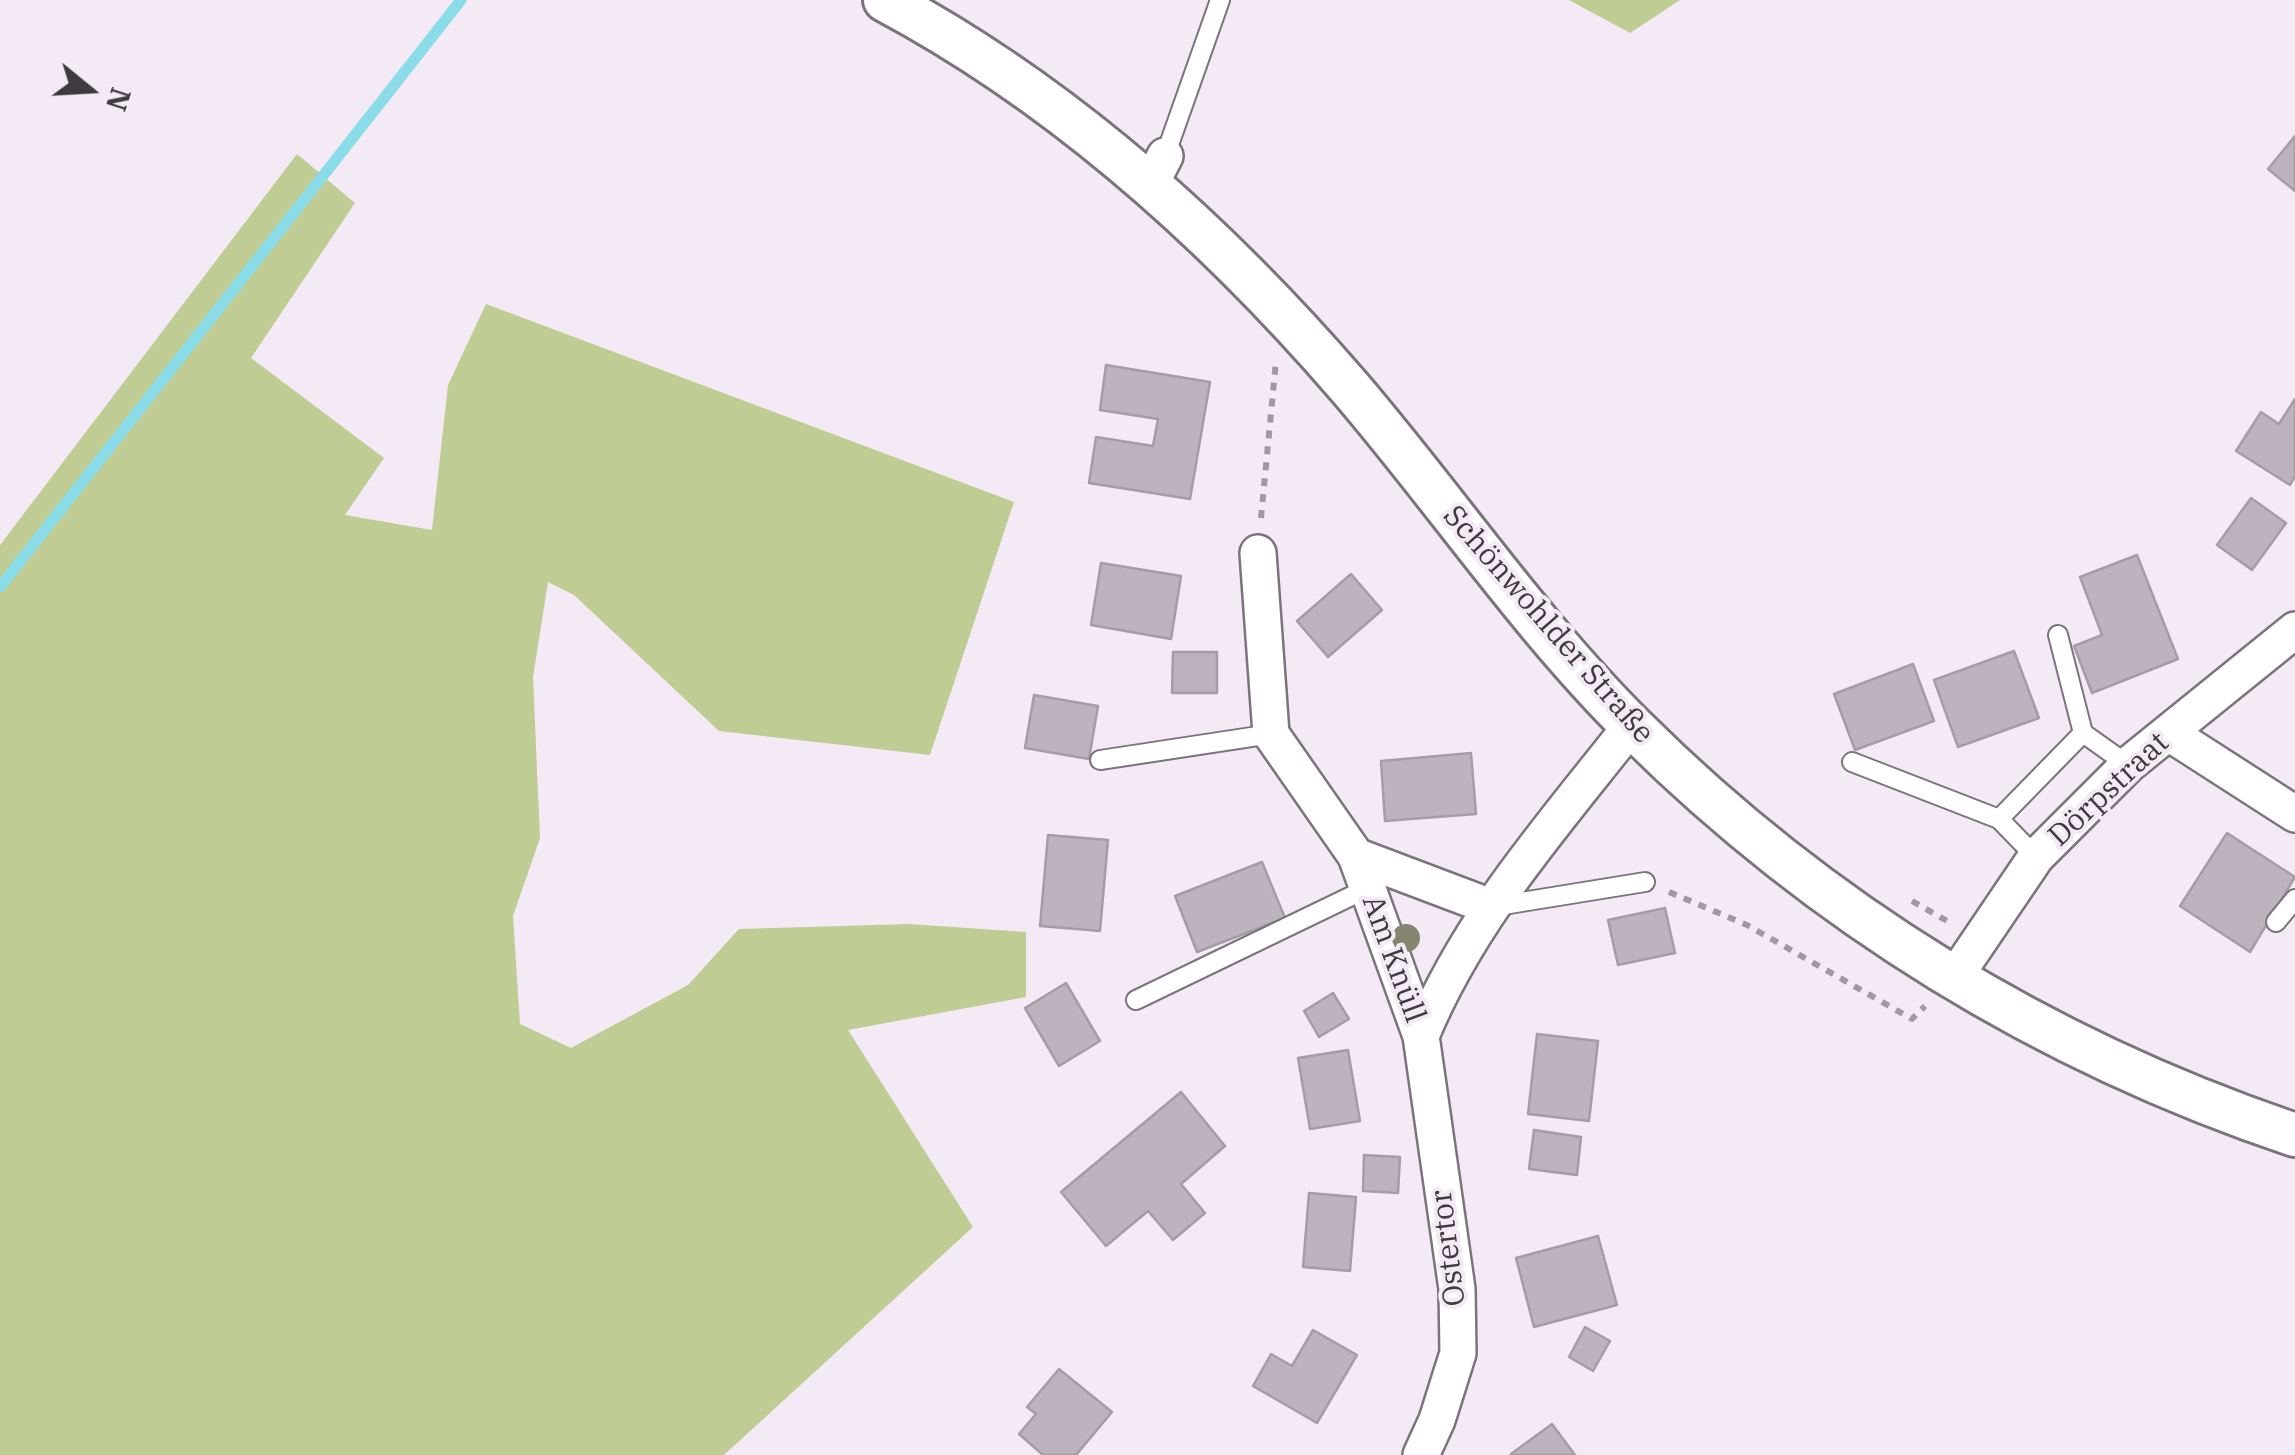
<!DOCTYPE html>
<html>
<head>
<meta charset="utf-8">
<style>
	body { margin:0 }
	#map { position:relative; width:2295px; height:1455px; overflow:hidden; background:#f4eaf5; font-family:"IBM Plex Serif",serif }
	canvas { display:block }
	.north { position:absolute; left:40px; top:40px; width:100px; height:100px; -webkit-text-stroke:8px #f4eaf5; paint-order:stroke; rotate:108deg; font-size:28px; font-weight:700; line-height:40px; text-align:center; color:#3e3b3f }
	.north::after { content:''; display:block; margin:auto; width:35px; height:45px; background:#3e3b3f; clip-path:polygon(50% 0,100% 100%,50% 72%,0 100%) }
</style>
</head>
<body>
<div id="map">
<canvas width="2295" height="1455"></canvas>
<div class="north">N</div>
</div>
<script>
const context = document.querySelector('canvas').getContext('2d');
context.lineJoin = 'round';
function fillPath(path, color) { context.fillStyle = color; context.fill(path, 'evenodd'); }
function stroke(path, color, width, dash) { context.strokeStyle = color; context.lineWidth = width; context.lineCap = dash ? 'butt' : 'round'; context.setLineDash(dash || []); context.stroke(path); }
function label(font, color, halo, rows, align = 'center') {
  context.font = font + ' "IBM Plex Serif",serif'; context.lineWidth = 8; context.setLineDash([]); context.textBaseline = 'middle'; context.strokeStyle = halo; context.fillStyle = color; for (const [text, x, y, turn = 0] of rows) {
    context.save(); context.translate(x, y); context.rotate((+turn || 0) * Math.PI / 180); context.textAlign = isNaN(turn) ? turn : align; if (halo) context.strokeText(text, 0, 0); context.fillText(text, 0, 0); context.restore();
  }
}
fillPath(new Path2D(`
	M1569,0H1680L1630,33Z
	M297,154L355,203L251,358L384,458L345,515L432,530L448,385L486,304L1014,502L930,755L719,731L574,595L548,582L533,677L540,838L513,916L520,1024L571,1048L688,985L739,929L909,924L1026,932V997L848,1030L973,1227L724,1455H0V545Z`), '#bfcc93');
stroke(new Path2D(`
	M0,587L461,0`), '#8adce8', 11);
const building = new Path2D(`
	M2295,136V191L2268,169Z
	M1106,365L1210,382L1190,499L1089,483L1096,437L1153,446L1158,419L1100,410Z
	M2295,399V476L2290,485L2236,451L2261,412L2279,424Z
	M2251,498L2286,523L2252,570L2217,545Z
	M2137,555L2178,659L2092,693L2074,646L2102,635L2080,577Z
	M1101,563L1181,576L1171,639L1091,625Z
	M1351,574L1382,610L1328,657L1297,621Z
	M2014,651L2039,718L1958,747L1934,680Z
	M1173,652H1217V693H1172Z
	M1913,664L1934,721L1855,750L1834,694Z
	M1034,695L1098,706L1089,759L1025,748Z
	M1471,753L1476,814L1385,821L1381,761Z
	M2227,833L2295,877L2250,952L2180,906Z
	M1048,835L1108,840L1100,931L1040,926Z
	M1262,862L1285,918L1197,952L1175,896Z
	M1665,908L1675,953L1618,965L1608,920Z
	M1066,983L1100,1041L1059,1066L1025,1008Z
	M1333,993L1349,1019L1319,1037L1304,1011Z
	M1537,1034L1598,1041L1589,1121L1528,1114Z
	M1348,1050L1360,1121L1310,1129L1298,1058Z
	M1181,1092L1225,1146L1181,1184L1205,1213L1173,1240L1148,1211L1106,1246L1061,1192Z
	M1534,1130L1581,1137L1577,1175L1529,1169Z
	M1364,1155L1400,1157L1398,1193L1363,1191Z
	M1309,1193L1356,1197L1350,1271L1303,1267Z
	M1598,1236L1617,1305L1534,1327L1516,1258Z
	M1585,1327L1610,1341L1593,1371L1569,1357Z
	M1313,1330L1357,1355L1317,1423L1253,1386L1271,1354L1292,1366Z
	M1059,1369L1112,1412L1076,1455H1043L1019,1434L1036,1414L1027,1407Z
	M1552,1424L1575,1455H1511V1454Z`);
fillPath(building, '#bdb3be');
stroke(building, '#a59ca6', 2.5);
const service = new Path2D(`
	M1165,156L1220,0
	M2058,635L2083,733L2128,765
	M1100,760L1271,734
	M1852,762L1999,819L2083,733
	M1999,819L2036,857
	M1497,906L1645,882
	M2276,922L2295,899
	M1136,1000L1368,888`);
const minor = new Path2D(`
	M1150,185L1165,156
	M1258,553L1271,734L1356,856L1491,907
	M2169,733L2295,814
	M1356,856L1421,1036L1457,1289L1458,1353L1437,1420L1421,1455
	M1954,978L2036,857L2128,765L2295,630
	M1421,1036C1469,919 1554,824 1631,726`);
const tertiary = new Path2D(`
	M885,0C1063,95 1219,236 1350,388C1446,500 1529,624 1634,728C1821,914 2045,1051 2295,1135`);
stroke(service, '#7c747d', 22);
stroke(minor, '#7c747d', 40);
stroke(tertiary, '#7c747d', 48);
stroke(new Path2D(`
	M1261,518L1276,361
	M1669,892L1747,925L1912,1019L1925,1006
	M1912,901L1949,922`), '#a099a1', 6, [8, 8]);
stroke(service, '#fff', 18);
stroke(minor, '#fff', 35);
stroke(tertiary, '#fff', 42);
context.fillStyle = '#858570';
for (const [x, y] of [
	[1406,938]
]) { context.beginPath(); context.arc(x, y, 14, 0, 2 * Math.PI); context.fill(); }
label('30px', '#3e3b3f', '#f4eaf5', [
	["Schönwohlder Straße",1548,625,49],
	["Dörpstraat",2109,790,-43],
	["Am Knüll",1393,959,70],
	["Ostertor",1449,1248,-97]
]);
</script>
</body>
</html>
